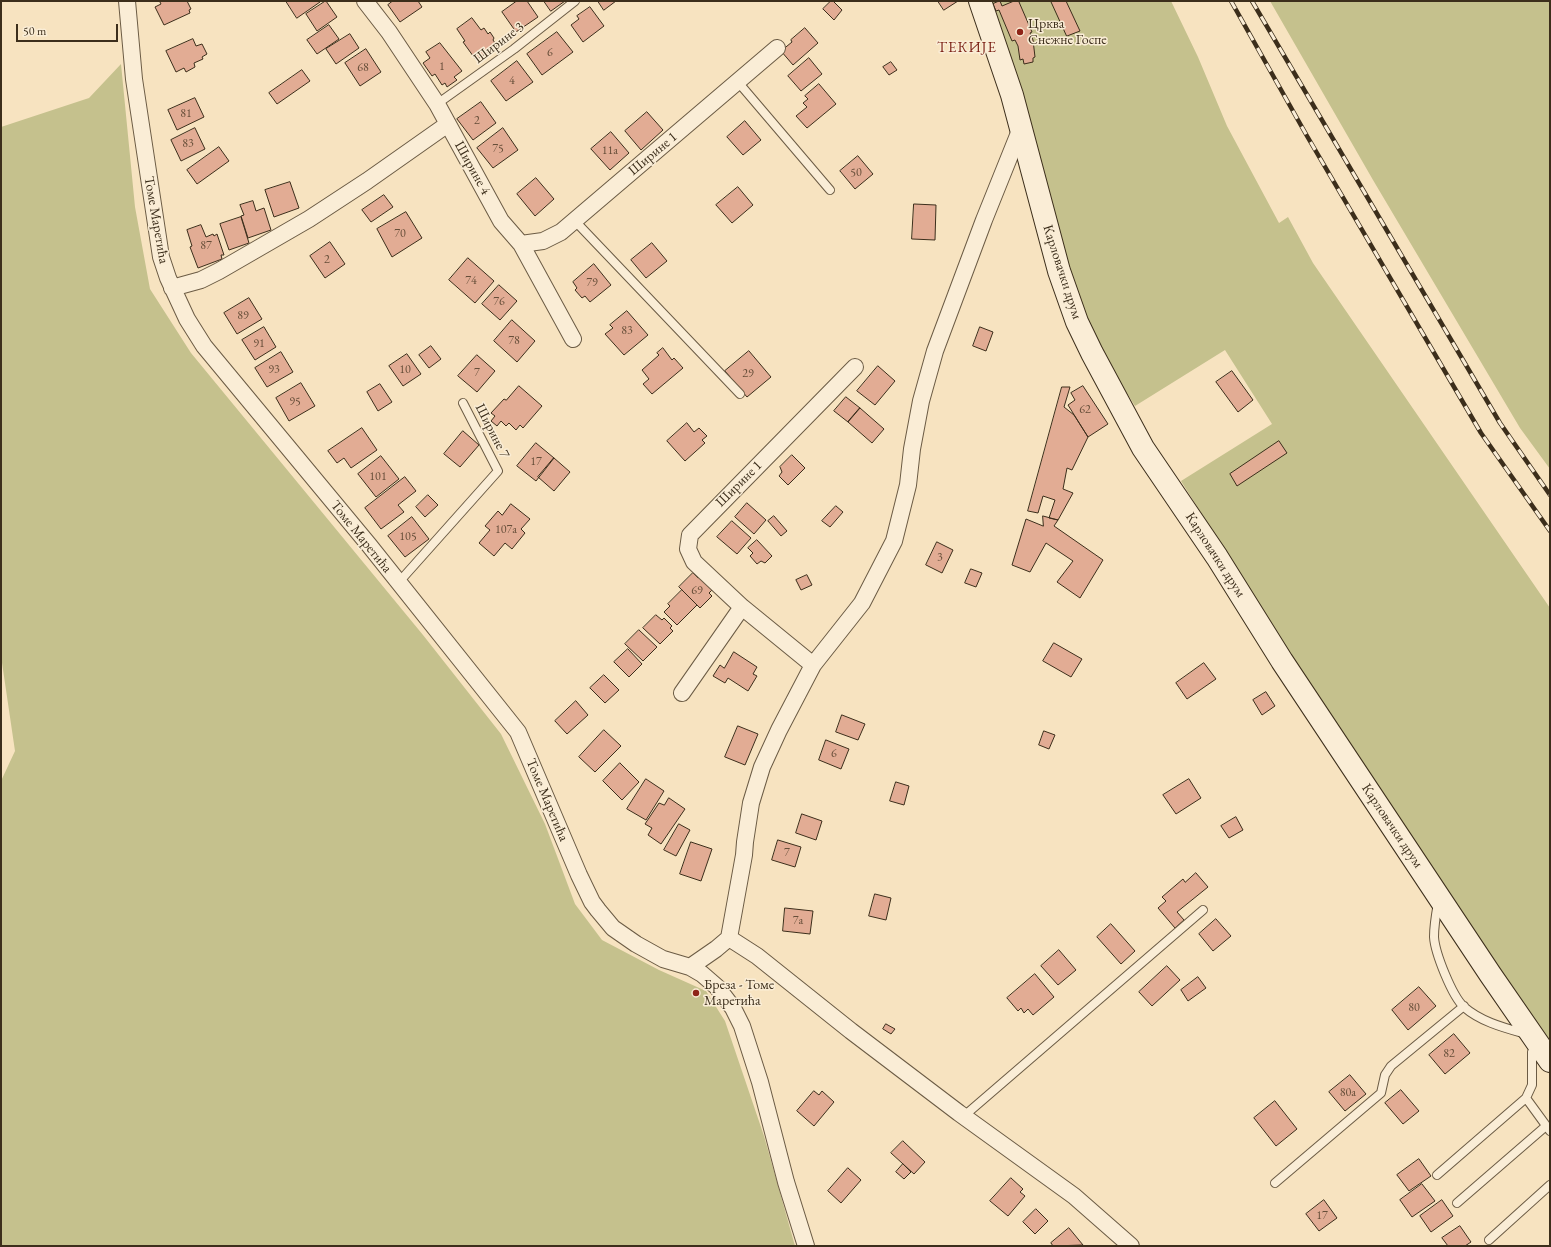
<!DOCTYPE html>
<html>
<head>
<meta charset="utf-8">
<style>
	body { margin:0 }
	#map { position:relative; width:1551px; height:1247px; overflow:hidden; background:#f7e3c0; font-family:"EB Garamond",serif }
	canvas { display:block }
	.frame { position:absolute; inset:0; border:2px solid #3c2e1b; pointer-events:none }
	.scale { position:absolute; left:16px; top:24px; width:102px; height:18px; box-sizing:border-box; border:2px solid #3c2e1b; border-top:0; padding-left:5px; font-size:12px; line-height:14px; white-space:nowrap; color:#3c2e1b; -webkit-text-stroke:3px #faedd6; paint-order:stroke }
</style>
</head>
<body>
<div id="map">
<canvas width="1551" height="1247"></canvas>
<div class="frame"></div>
<div class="scale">50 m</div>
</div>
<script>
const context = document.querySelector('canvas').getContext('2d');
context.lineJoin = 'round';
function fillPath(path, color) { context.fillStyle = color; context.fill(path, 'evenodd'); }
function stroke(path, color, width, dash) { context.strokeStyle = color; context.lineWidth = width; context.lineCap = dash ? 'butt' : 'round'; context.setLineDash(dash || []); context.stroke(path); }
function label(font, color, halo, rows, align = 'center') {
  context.font = font + ' "EB Garamond",serif'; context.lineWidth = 3; context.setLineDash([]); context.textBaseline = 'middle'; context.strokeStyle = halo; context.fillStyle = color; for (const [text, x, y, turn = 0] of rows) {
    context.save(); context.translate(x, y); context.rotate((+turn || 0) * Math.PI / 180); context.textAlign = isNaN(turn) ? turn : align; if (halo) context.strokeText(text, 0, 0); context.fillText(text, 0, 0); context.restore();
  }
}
fillPath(new Path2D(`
	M987,1H1171L1198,57L1227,126L1279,223L1288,217L1313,263L1550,608V1048L1291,656L1181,481L1272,424L1225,350L1135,406L1100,350L1067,269Z
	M1270,1H1550V469L1520,428L1373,180Z
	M121,64L135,207L150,289L191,353L423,635L501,734L545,824L575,904L602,940L659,970L706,991L725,1021L764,1136L795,1246H1V781L15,751L1,656V127L89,98Z`), '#c5c18d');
const building = new Path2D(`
	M163,1H187L191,9L189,10L190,13L164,25L155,7L161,4L160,2Z
	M286,1H320V2L297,18Z
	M326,1L337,17L317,31L306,14Z
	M393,1H418L422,7L400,22L388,5Z
	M517,1H527L538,17L516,32L502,12Z
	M544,1H565L551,11Z
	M598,1H616L604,10Z
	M831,1H833L842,10L834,20L823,9Z
	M938,1H958L944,10Z
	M1000,1L1002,6L1014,1H1021L1019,2L1032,32L1030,33L1033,40L1035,57L1033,58V62L1024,64L1023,59L1020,60L1018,46L1015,40L1012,41L999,10L996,11L993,4Z
	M1051,1H1066L1080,31L1067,36Z
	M590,7L604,26L583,42L571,25L579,19L577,16Z
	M472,18L481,30L484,28L488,34L490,32L494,38L493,40L497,46L476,60L463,42L465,41L457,29Z
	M329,25L339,39L317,54L307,40Z
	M805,28L818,43L793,65L781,51L792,42L791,40Z
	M557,32L573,52L542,75L527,54Z
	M350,34L359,48L336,64L326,49Z
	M193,39L196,46L202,44L207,54L202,57L203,59L194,63L195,67L186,72L184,68L176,72L166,51Z
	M440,43L462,71L454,77L457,80L447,87L445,83L442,85L435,74L432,76L423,63L430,58L426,52Z
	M366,49L381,72L360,86L345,63Z
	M809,58L822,74L801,91L788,76Z
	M517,61L533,82L506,101L491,81Z
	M891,62L897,70L889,75L883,67Z
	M302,70L310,81L277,104L269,93Z
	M819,84L836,104L807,128L796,116L807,107L803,103L808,99L805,96Z
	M195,98L204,117L177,130L168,110Z
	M481,102L496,123L473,140L457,119Z
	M647,112L663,130L641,150L625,131Z
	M745,121L761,140L743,155L727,137Z
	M195,128L205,149L181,161L171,140Z
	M503,128L518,150L493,168L477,148Z
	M611,132L629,153L610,170L591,149Z
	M219,147L229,161L197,184L187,170Z
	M858,156L873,174L855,189L840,171Z
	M536,178L554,199L535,216L517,194Z
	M290,182L299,208L274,217L265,190Z
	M738,187L753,205L732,223L716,205Z
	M384,195L393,207L371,222L362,210Z
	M253,201L256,211L264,208L271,230L248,238L241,216L244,215L240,205Z
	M914,204L936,205L935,240L912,239Z
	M406,212L422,238L392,257L377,229Z
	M241,217L249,243L229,250L220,224Z
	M201,225L206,237L213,234L214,236L217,234L224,255H221L222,259L198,268L190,247L192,246L187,230Z
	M330,242L345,264L325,278L310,256Z
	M652,243L667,261L646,278L631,260Z
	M468,258L494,281L475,303L449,280Z
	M594,264L611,285L590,302L585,296L582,298L575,290L577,288L573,282Z
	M499,285L517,301L500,320L482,304Z
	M249,298L262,319L237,334L224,313Z
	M627,311L648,335L624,355L605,334L613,328L610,325Z
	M512,320L535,341L517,362L494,341Z
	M264,327L276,347L255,360L242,340Z
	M980,327L993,332L986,351L973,346Z
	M431,346L441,359L429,368L419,355Z
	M663,348L672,360L674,358L683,368L652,394L643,384L649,379L642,370L659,355L657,353Z
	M749,351L771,377L747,397L725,371Z
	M281,352L293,372L267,387L255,368Z
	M407,354L421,374L403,386L389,366Z
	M477,355L495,371L477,392L458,376Z
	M878,366L895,381L875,405L857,391Z
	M1232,371L1253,400L1238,412L1216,382Z
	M301,383L315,406L289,421L276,398Z
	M380,384L392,402L378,411L367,392Z
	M519,386L542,406L523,428L520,425L516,430L509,423L506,426L501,421L497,426L491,421L495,416L491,413L504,399L506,400Z
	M1083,386L1108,424L1088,437L1068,405L1075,400L1071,393Z
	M1062,387H1070L1064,407L1074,415L1088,437L1072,470L1067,468L1063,489L1073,493L1058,520L1049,518L1055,500L1043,496L1038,513L1028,511Z
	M846,397L860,408L848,422L834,411Z
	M860,408L884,429L872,443L848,422Z
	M687,423L694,432L699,428L707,436L702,440L705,443L685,461L667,441Z
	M362,428L377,450L351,468L344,458L337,463L328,451Z
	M463,431L479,445L460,467L444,454Z
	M1279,441L1287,453L1237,486L1230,474Z
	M536,443L554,458L536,481L517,466Z
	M792,455L805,468L788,485L779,476L782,472L780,467Z
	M381,456L399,479L376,497L358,474Z
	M554,458L570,472L554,491L538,477Z
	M405,477L416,491L398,505L404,512L381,529L365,508Z
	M428,495L438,505L425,517L416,507Z
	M747,503L766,520L754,534L735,517Z
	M511,504L530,519L521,529L525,533L512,549L505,543L494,556L479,543L490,530L485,526L498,511L502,515Z
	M836,506L843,512L830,527L822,521Z
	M774,516L787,531L781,536L768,521Z
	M1043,516L1058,520L1054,526L1103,560L1080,598L1057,582L1073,561L1046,543L1030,572L1012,565L1026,519L1043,526Z
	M412,517L429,539L405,557L388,536Z
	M732,521L751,538L737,554L717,537Z
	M757,540L772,556L765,563L761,561L757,564L750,556L753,553L748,548Z
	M937,542L953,550L942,573L926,565Z
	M971,569L982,573L976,587L965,583Z
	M693,573L698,578L702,575L715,587L709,593L712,596L700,608L679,587Z
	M807,575L812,585L801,590L796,580Z
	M682,590L697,605L677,625L664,612L670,606L668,604Z
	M656,615L662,620L664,618L672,626L670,628L673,631L660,644L643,628Z
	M639,630L657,647L643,661L625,644Z
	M1054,643L1082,659L1071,677L1043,661Z
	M628,649L642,664L629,677L614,662Z
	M734,652L757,667L753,674L757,676L748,691L728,678L725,683L713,676L720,665L724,668Z
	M1204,663L1216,679L1187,699L1176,683Z
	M604,675L619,690L605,703L590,688Z
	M1266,692L1275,706L1262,715L1253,700Z
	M576,701L588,715L567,734L555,721Z
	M842,715L865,724L858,740L836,732Z
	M738,726L758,734L745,765L725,757Z
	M604,730L621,746L595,772L579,757Z
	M1044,731L1055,735L1049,749L1039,745Z
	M826,740L849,749L841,769L819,760Z
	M620,763L639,782L622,800L603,781Z
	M646,779L664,791L646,820L627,809Z
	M1189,779L1201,798L1176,814L1163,795Z
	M896,782L909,786L904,805L890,801Z
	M669,798L685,809L661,844L648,835L652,828L645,824L659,803L664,805Z
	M802,814L822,821L816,840L796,833Z
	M1236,817L1243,830L1229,838L1221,826Z
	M679,824L690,830L676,856L664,850Z
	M778,840L801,847L795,867L772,860Z
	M691,842L712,849L701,881L680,874Z
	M1196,873L1208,887L1177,912L1184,920L1175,928L1158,908L1166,901L1162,897L1183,879L1185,882Z
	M875,894L891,898L886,920L869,916Z
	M785,908L813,911L810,934L783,931Z
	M1216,919L1231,936L1213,951L1199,934Z
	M1111,924L1135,951L1121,964L1097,937Z
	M1059,950L1076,970L1058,985L1041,966Z
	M1167,966L1180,980L1152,1006L1139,992Z
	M1035,974L1054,997L1033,1015L1028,1009L1024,1013L1021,1008L1018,1011L1007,998Z
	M1198,977L1206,988L1188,1001L1181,990Z
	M1419,987L1436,1006L1408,1030L1392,1010Z
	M886,1024L895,1029L891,1034L883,1029Z
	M1454,1034L1470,1053L1445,1074L1429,1055Z
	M1350,1075L1366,1094L1345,1111L1329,1092Z
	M1401,1090L1419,1111L1403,1124L1385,1103Z
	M814,1091L819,1095L822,1091L834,1102L814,1126L797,1111Z
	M1275,1101L1297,1129L1276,1146L1254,1118Z
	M903,1141L925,1162L914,1174L891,1153Z
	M1419,1159L1431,1176L1409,1191L1397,1175Z
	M903,1164L911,1172L904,1179L896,1172Z
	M848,1168L861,1180L841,1203L828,1191Z
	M1011,1178L1023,1189L1020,1192L1025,1196L1008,1216L990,1201Z
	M1422,1184L1435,1201L1412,1217L1400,1200Z
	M1324,1200L1337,1218L1319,1231L1306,1214Z
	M1442,1200L1453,1216L1431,1232L1420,1216Z
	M1036,1209L1048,1221L1035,1234L1023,1222Z
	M1460,1226L1471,1242L1465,1246H1448L1442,1238Z
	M1069,1228L1083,1245L1053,1246L1051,1243Z`);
fillPath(building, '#e2ac94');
stroke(building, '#3c2e1b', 1);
const service = new Path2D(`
	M738,82L830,190
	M437,104L514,49L575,1
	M575,221L740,394
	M399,582L498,471L463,403
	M1438,903C1436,914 1434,925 1434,937C1435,953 1452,996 1464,1007C1481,1022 1505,1028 1526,1034
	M1536,1046L1532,1052V1085L1526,1098L1550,1131
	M964,1116L1203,910
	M1437,1175L1526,1098
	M1275,1183L1381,1093L1385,1075L1391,1066L1464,1006
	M1457,1203L1546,1126
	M1489,1240L1550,1185`);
const minor = new Path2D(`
	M127,1L134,79L161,257L168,278L187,319L204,346L369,545L518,732L579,875L592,902L598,910L613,928L636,944L663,959L690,967L702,974L717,987L733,1008L742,1026L760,1082L786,1182L806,1246
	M365,1L389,32L437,104L501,221L521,244L573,339
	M521,244L543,241L561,232L777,48
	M172,288L201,280L219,271L309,219L367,181L448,124
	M742,607L694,562L688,549L690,535L855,367
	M682,693L742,607L813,665
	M729,938L744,855L745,842L751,803L762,767L779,730L813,665L862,603L894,541L908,485L912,449L921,401L935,351L984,220L1021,128
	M729,938L757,956L851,1031L959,1113L1074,1196L1131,1246
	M690,967L716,949L729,938`);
const secondary = new Path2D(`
	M980,1L1012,95L1059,271L1077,322L1092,353L1143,448L1217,557L1282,661L1490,974L1550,1061`);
stroke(service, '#6b5b44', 10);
stroke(minor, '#6b5b44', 18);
stroke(secondary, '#3c2e1b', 24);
stroke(service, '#faedd6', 8);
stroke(minor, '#faedd6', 16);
stroke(secondary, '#faedd6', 22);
const rail = new Path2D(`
	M1231,1L1307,136L1481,433L1550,531
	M1252,1L1500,423L1550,495`);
stroke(rail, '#3c2e1b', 4.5);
stroke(rail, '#faedd6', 3, [9]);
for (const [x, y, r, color] of [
	[1020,32,4,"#8f2418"],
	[696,993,4,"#8f2418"]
]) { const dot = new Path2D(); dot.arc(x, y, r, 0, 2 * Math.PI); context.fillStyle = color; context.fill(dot); stroke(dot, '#faedd6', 1.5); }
label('12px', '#664e39', null, [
	["6",550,53],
	["1",442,67],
	["68",363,68],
	["4",512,81],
	["81",186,114],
	["2",477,121],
	["83",188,144],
	["75",498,149],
	["11a",610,151],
	["50",856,173],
	["70",400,234],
	["87",206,246],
	["2",327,260],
	["74",471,281],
	["79",592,283],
	["76",499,302],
	["89",243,316],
	["83",627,331],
	["78",514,341],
	["91",259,344],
	["93",274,370],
	["10",405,370],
	["7",477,373],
	["29",748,374],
	["95",295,402],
	["62",1085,410],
	["17",536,462],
	["101",378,477],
	["107a",506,530],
	["105",408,537],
	["3",940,558],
	["69",697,591],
	["6",834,754],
	["7",787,853],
	["7a",798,921],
	["80",1414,1008],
	["82",1449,1054],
	["80a",1348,1093],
	["17",1322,1216]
]);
label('14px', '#3c2e1b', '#faedd6', [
	["Црква",1028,24],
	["Снежне Госпе",1028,40],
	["Бреза - Томе",704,985],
	["Маретића",704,1001]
], 'left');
label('14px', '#3c2e1b', '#faedd6', [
	["Ширине 3",499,43,-37],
	["Ширине 1",653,154,-40],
	["Ширине 4",472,168,61],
	["Томе Маретића",156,220,80],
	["Карловачки друм",1062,272,72],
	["Ширине 7",492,431,63],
	["Ширине 1",739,484,-45],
	["Томе Маретића",361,537,51],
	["Карловачки друм",1215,555,57],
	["Томе Маретића",547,800,67],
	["Карловачки друм",1392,826,56]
]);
context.letterSpacing = '1px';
label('15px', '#7a1f14', '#faedd6', [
	["ТЕКИЈЕ",967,48]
]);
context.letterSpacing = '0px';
</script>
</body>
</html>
